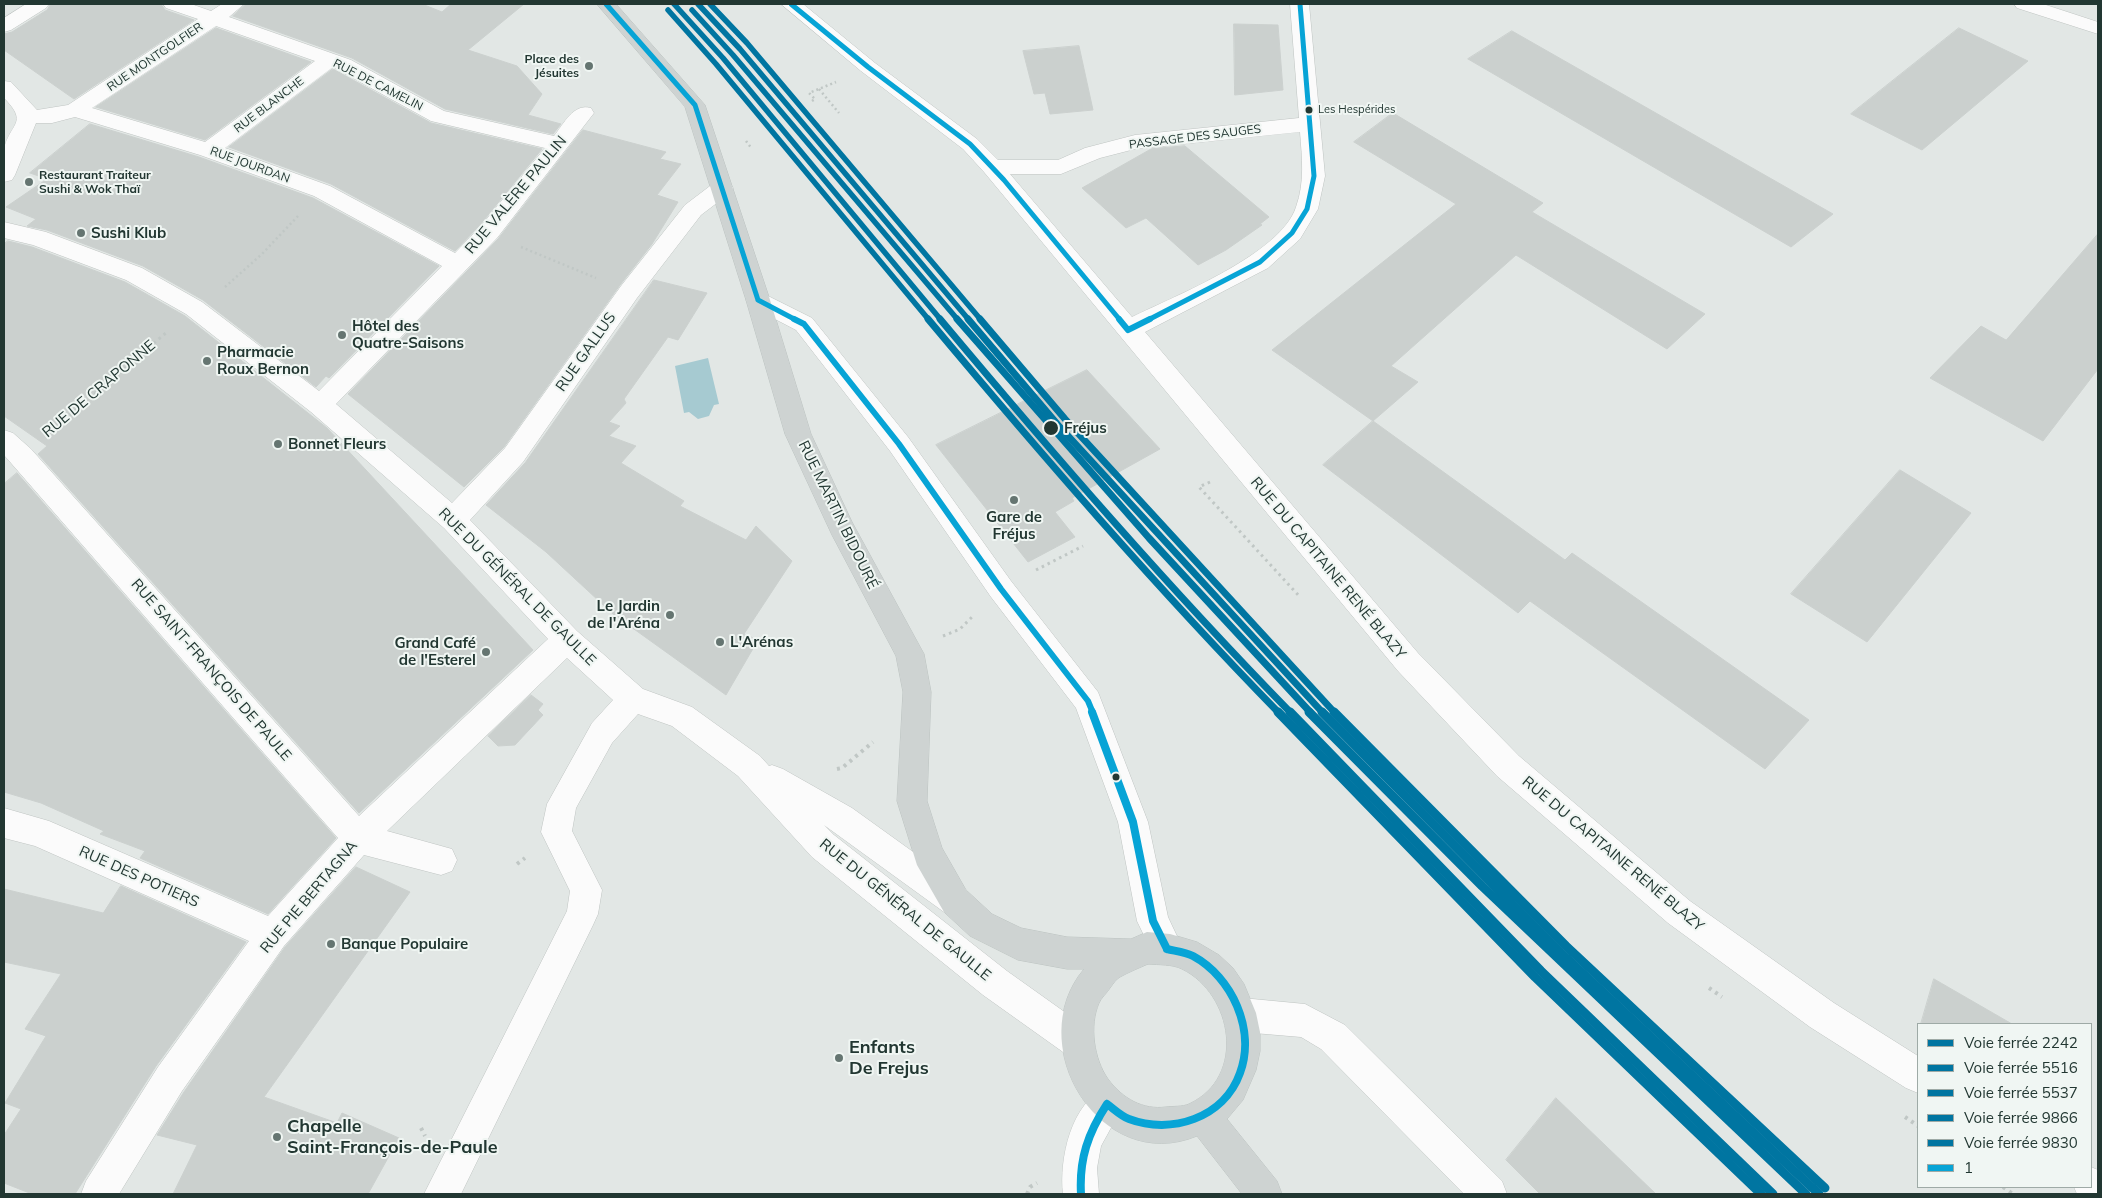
<!DOCTYPE html>
<html>
<head>
<meta charset="utf-8">
<style>
	body { margin:0 }
	#map { position:relative; width:2102px; height:1198px; overflow:hidden; background:#e2e7e5; font-family:Mulish,sans-serif }
	canvas { display:block }
	.frame { position:absolute; inset:0; border:5px solid #223732; pointer-events:none }
	.legend { position:absolute; left:1917px; top:1023px; width:175px; height:165px; box-sizing:border-box; background:#f0f6f3; border:1px solid #9eaaa6; margin:0; padding:6px 9px; list-style:none; font-size:15px; color:#223732 }
	.legend li { display:flex; align-items:center; gap:10px; height:25px }
	.legend b { width:25px; border:1px solid #9eaaa6 }
</style>
</head>
<body>
<div id="map">
<canvas width="2102" height="1198"></canvas>
<div class="frame"></div>
<ul class="legend">
<li><b style="height:6px;background:#0075a1"></b>Voie ferrée 2242</li>
<li><b style="height:6px;background:#0075a1"></b>Voie ferrée 5516</li>
<li><b style="height:6px;background:#0075a1"></b>Voie ferrée 5537</li>
<li><b style="height:6px;background:#0075a1"></b>Voie ferrée 9866</li>
<li><b style="height:6px;background:#0075a1"></b>Voie ferrée 9830</li>
<li><b style="height:6px;background:#07a4d6"></b>1</li>
</ul>
</div>
<script>
const context = document.querySelector('canvas').getContext('2d');
context.lineJoin = 'round';
function fillPath(path, color) { context.fillStyle = color; context.fill(path, 'evenodd'); }
function stroke(path, color, width, dash) { context.strokeStyle = color; context.lineWidth = width; context.lineCap = dash ? 'butt' : 'round'; context.setLineDash(dash || []); context.stroke(path); }
function label(font, color, halo, rows, align = 'center') {
  context.font = font + ' Mulish,sans-serif'; context.lineWidth = 4; context.setLineDash([]); context.textBaseline = 'middle'; context.strokeStyle = halo; context.fillStyle = color; for (const [text, x, y, turn = 0] of rows) {
    context.save(); context.translate(x, y); context.rotate((+turn || 0) * Math.PI / 180); context.textAlign = isNaN(turn) ? turn : align; if (halo) context.strokeText(text, 0, 0); context.fillText(text, 0, 0); context.restore();
  }
}
fillPath(new Path2D(`
	M708,358L719,404L714,405L709,416L698,419L689,412L684,413L675,366Z`), '#a6cad1');
const building = new Path2D(`
	M51,4H161L165,10L194,20L74,99L4,50V34L12,32L47,10Z
	M246,4H422L442,12L451,4H524L468,50L517,66L542,94L528,115L561,124L553,134L445,109L352,58L233,16Z
	M1234,24L1278,25L1283,90L1235,95Z
	M216,28L311,62L205,140L96,107Z
	M1959,28L2028,61L1922,150L1851,114Z
	M1512,31L1833,214L1791,247L1468,59Z
	M1079,46L1093,110L1050,114L1045,93L1034,94L1023,51Z
	M333,69L431,123L542,149L480,225L455,251L331,184L229,147Z
	M1393,113L1543,203L1532,212L1705,314L1667,349L1516,255L1391,366L1418,382L1373,421L1272,350L1456,204L1354,142Z
	M90,124L199,157L313,198L439,266L329,378L326,376L316,387L203,300L143,266L47,230L27,226L36,219L6,207L47,179L30,173Z
	M583,130L666,152L660,159L681,164L657,195L678,202L652,244L620,285L504,447L464,487L348,394L498,239Z
	M1185,146L1269,217L1260,224L1262,225L1226,250L1198,265L1146,218L1126,228L1082,188L1151,149Z
	M2098,234V369L2043,441L1930,378L1981,326L2006,340Z
	M8,241L32,247L125,282L185,316L327,428L533,650L359,813L38,454L47,446L4,416V244Z
	M654,280L707,293L678,340L668,337L624,399L626,403L609,422L620,426L609,436L636,446L621,463L684,501L680,506L746,540L756,526L792,561L744,634L758,640L726,695L613,614L546,552L486,505L525,463Z
	M1087,370L1160,449L1072,498L1074,501L1055,512L1075,537L1028,562L936,445Z
	M1373,421L1565,560L1572,553L1809,720L1765,769L1530,601L1518,613L1323,465Z
	M1900,470L1971,513L1867,642L1791,594Z
	M17,473L336,838L268,914L140,858L145,851L100,834L104,831L41,803L4,792V484Z
	M531,695L543,704L538,710L543,715L515,745L498,746L488,736Z
	M356,867L410,892L264,1097L337,1123L342,1113L399,1138L368,1194H173L197,1145L157,1135L184,1092L285,947Z
	M121,886L246,942L156,1066L75,1194H32L4,1183V1135L21,1109L5,1103L46,1036L25,1029L61,974L4,962V889L103,913Z
	M1934,979L2012,1024H1921Z
	M1556,1098L1656,1194H1540L1506,1160Z`);
fillPath(building, '#cbd0ce');
stroke(building, '#cbd0ce', 1);
const minor = new Path2D(`
	M26,4H49L46,8L11,30L4,32V18Z
	M163,4H191L211,11L222,4H244L229,17L351,60L444,111L554,136C564,124 573,103 591,108L594,113L497,238L336,404L452,503L505,448L621,286L685,205L714,183L722,181L730,183L733,188L730,193L701,215L637,298L523,462L470,520L577,631L643,689L692,707L760,756L769,766L772,765L783,769L852,808L966,890L971,901L966,912L955,917L944,912L824,825L834,835L1007,971L1087,1028L1092,1040L1087,1052L1075,1057L1063,1052L983,995L812,857L738,776L672,726L638,714L612,743L576,808L572,831L602,890L598,914L593,925L461,1194H424L567,911L570,891L541,832L547,804L592,723L613,700L567,658L387,831L452,849L457,860L452,871L441,875L364,855L284,946L182,1091L119,1194H81L86,1181L158,1067L249,941L35,846L4,838V808L49,821L268,916L338,838L4,455V430L13,433L31,449L359,816L548,639L444,528L311,412L186,314L126,280L33,245L4,238V222L46,232L142,268L202,302L319,391L442,266L314,196L200,155L75,117L52,123H36L15,175L12,180L4,182C4,172 2,160 4,150C9,123 30,124 4,98V81L11,82L37,110L68,105L198,19L166,8ZM216,26L315,61L205,142L92,108ZM333,67L431,121L545,148L481,226L455,253L330,186L225,148Z
	M781,4H803L875,63L977,139L998,160H1058L1085,148L1135,135L1299,118L1290,4H1309L1325,176L1318,209L1300,239L1268,268L1145,332L1418,653L1519,756L1690,901L1834,1003L1918,1056V1093L1906,1088L1810,1027L1668,923L1497,776L1398,671L984,172L963,149L861,71ZM1300,132C1302,158 1305,182 1296,207C1281,254 1175,296 1132,317L1010,174H1061L1100,158L1135,149Z
	M2014,4H2043L2098,22V34L2017,8Z
	M758,291L812,318L908,437L1011,581L1098,692L1148,822L1168,917L1183,949L1178,960L1167,965L1156,960L1137,921L1118,822L1076,708L991,597L890,451L796,330L750,306L746,300L750,294Z
	M1242,998L1305,1004L1345,1025L1502,1181L1507,1194H1464L1321,1049L1301,1037L1242,1032L1230,1027L1225,1015L1230,1003Z
	M1107,1087L1119,1092L1124,1104L1101,1146L1097,1168L1099,1194H1063C1059,1159 1071,1102 1107,1087Z
	M2091,1167L2098,1170V1194H2077L2074,1187H2091Z`);
const major = new Path2D(`
	M597,4H616L705,105L770,300L811,434L852,522L924,654L931,692L927,801L942,848L966,890L992,914L1021,928L1067,937L1131,939L1147,932L1170,934L1197,942L1219,955L1233,968L1244,984L1256,1013L1260,1032V1051L1256,1070L1243,1100L1227,1119L1277,1181L1282,1194H1242L1197,1136C1100,1176 1021,1044 1084,969H1067L1018,960L970,936L944,912L917,865L897,801L903,692L896,656L832,535L785,434L746,300L685,107ZM1148,964C1159,965 1172,964 1182,969C1233,994 1247,1077 1189,1104C1182,1107 1174,1106 1166,1107C1143,1110 1123,1099 1108,1079C1094,1059 1089,1026 1099,1003C1101,998 1107,993 1110,988C1113,984 1116,979 1120,977C1129,972 1139,968 1148,964Z`);
stroke(minor, '#bfc4c2', 1);
stroke(major, '#bcc3c1', 1);
stroke(new Path2D(`
	M819,89L839,113
	M812,101L815,99L809,93L836,82
	M746,141L752,149
	M521,247L596,278
	M225,287L262,254L298,216`), '#c0c7c5', 2.5, [2, 3]);
stroke(new Path2D(`
	M50,432L167,332
	M1210,482L1199,487L1300,597
	M1036,570L1083,546
	M943,636L960,629L973,616`), '#c0c7c5', 3, [2.5, 4]);
stroke(new Path2D(`
	M837,769L842,768L873,742
	M517,864L525,858
	M1709,988L1722,997
	M1905,1117L1918,1126
	M421,1128L425,1136
	M2003,1187L2013,1194
	M1027,1194L1030,1187L1037,1183`), '#c0c7c5', 4, [3, 4.5]);
fillPath(minor, '#fbfbfb');
fillPath(major, '#ced3d2');
stroke(new Path2D(`
	M606,4L695,105L758,300
	M791,4L868,67L970,144L1004,180L1120,320
	M758,300L796,320
	M1148,320L1260,262L1292,233L1307,209L1314,176L1300,4`), '#07a4d6', 5);
stroke(new Path2D(`
	M794,319L804,324L899,444L1001,589L1088,701L1093,713
	M1119,319L1128,330
	M1128,330L1150,319`), '#07a4d6', 6);
stroke(new Path2D(`
	M1092,712L1133,822L1153,921L1167,949
	M1107,1104C1114,1109 1121,1116 1129,1119C1171,1135 1224,1118 1240,1073C1256,1030 1232,977 1193,956C1185,952 1175,951 1167,949
	M1081,1194C1079,1159 1088,1133 1107,1104`), '#07a4d6', 8);
stroke(new Path2D(`
	M698,4L740,49L969,320`), '#0075a1', 5.5);
stroke(new Path2D(`
	M968,319L1058,425L1323,713`), '#0075a1', 7);
stroke(new Path2D(`
	M1322,712L1560,952L1819,1194`), '#0075a1', 9);
stroke(new Path2D(`
	M692,10L733,55L958,320`), '#0075a1', 5.5);
stroke(new Path2D(`
	M957,319L1149,538L1311,713`), '#0075a1', 7);
stroke(new Path2D(`
	M1309,712L1482,886L1806,1194`), '#0075a1', 9);
stroke(new Path2D(`
	M674,4L723,58L941,320`), '#0075a1', 5.5);
stroke(new Path2D(`
	M940,319C1053,454 1168,587 1291,713`), '#0075a1', 7);
stroke(new Path2D(`
	M1290,712L1541,971L1773,1194`), '#0075a1', 9);
stroke(new Path2D(`
	M710,4L747,43L981,320`), '#0075a1', 5.5);
stroke(new Path2D(`
	M980,319L1065,419L1335,713`), '#0075a1', 7);
stroke(new Path2D(`
	M1334,712L1566,946L1825,1188`), '#0075a1', 9);
stroke(new Path2D(`
	M668,10L716,64L929,320`), '#0075a1', 5.5);
stroke(new Path2D(`
	M928,319C1041,454 1156,587 1279,713`), '#0075a1', 7);
stroke(new Path2D(`
	M1278,712L1535,977L1761,1194`), '#0075a1', 9);
for (const [x, y, r, color] of [
	[589,66,5,"#657571"],
	[1309,110,4.5,"#223732"],
	[29,182,5,"#657571"],
	[81,233,5,"#657571"],
	[342,335,5,"#657571"],
	[207,361,5,"#657571"],
	[1051,428,8,"#223732"],
	[278,444,5,"#657571"],
	[1014,500,5,"#657571"],
	[670,615,5,"#657571"],
	[720,642,5,"#657571"],
	[486,652,5,"#657571"],
	[1116,777,4.5,"#223732"],
	[331,944,5,"#657571"],
	[839,1058,5,"#657571"],
	[277,1137,5,"#657571"]
]) { const dot = new Path2D(); dot.arc(x, y, r, 0, 2 * Math.PI); context.fillStyle = color; context.fill(dot); stroke(dot, '#f0f6f3', 2); }
label('11px', '#223732', '#f0f6f3', [
	["Les Hespérides",1318,110]
], 'left');
label('12px', '#223732', '#f0f6f3', [
	["RUE MONTGOLFIER",155,57,-34],
	["RUE DE CAMELIN",378,85,27],
	["RUE BLANCHE",269,105,-37],
	["PASSAGE DES SAUGES",1195,137,-7],
	["RUE JOURDAN",250,165,20]
]);
label('bold 12px', '#223732', '#f0f6f3', [
	["Place des",579,59],
	["Jésuites",579,73],
	["Restaurant Traiteur",39,175,"left"],
	["Sushi & Wok Thaï",39,189,"left"]
], 'right');
label('15px', '#223732', '#f0f6f3', [
	["RUE VALÈRE PAULIN",516,195,-50],
	["RUE GALLUS",586,352,-55],
	["RUE DE CRAPONNE",99,389,-40],
	["RUE MARTIN BIDOURÉ",838,515,64],
	["RUE DU CAPITAINE RENÉ BLAZY",1328,568,50],
	["RUE DU GÉNÉRAL DE GAULLE",517,587,45],
	["RUE SAINT-FRANÇOIS DE PAULE",211,670,49],
	["RUE DU CAPITAINE RENÉ BLAZY",1613,854,40],
	["RUE DES POTIERS",139,877,24],
	["RUE PIE BERTAGNA",309,897,-50],
	["RUE DU GÉNÉRAL DE GAULLE",905,910,39]
]);
label('bold 15px', '#223732', '#f0f6f3', [
	["Sushi Klub",91,233],
	["Hôtel des",352,326],
	["Quatre-Saisons",352,343],
	["Pharmacie",217,352],
	["Roux Bernon",217,369],
	["Bonnet Fleurs",288,444],
	["Gare de",1014,517,"center"],
	["Fréjus",1014,534,"center"],
	["Le Jardin",660,606,"right"],
	["de l'Aréna",660,623,"right"],
	["L'Arénas",730,642],
	["Grand Café",476,643,"right"],
	["de l'Esterel",476,660,"right"],
	["Banque Populaire",341,944]
], 'left');
label('bold 15px', '#223732', '#f0f6f3', [
	["Fréjus",1064,428]
], 'left');
label('bold 18px', '#223732', '#f0f6f3', [
	["Enfants",849,1048],
	["De Frejus",849,1069],
	["Chapelle",287,1127],
	["Saint-François-de-Paule",287,1148]
], 'left');
</script>
</body>
</html>
